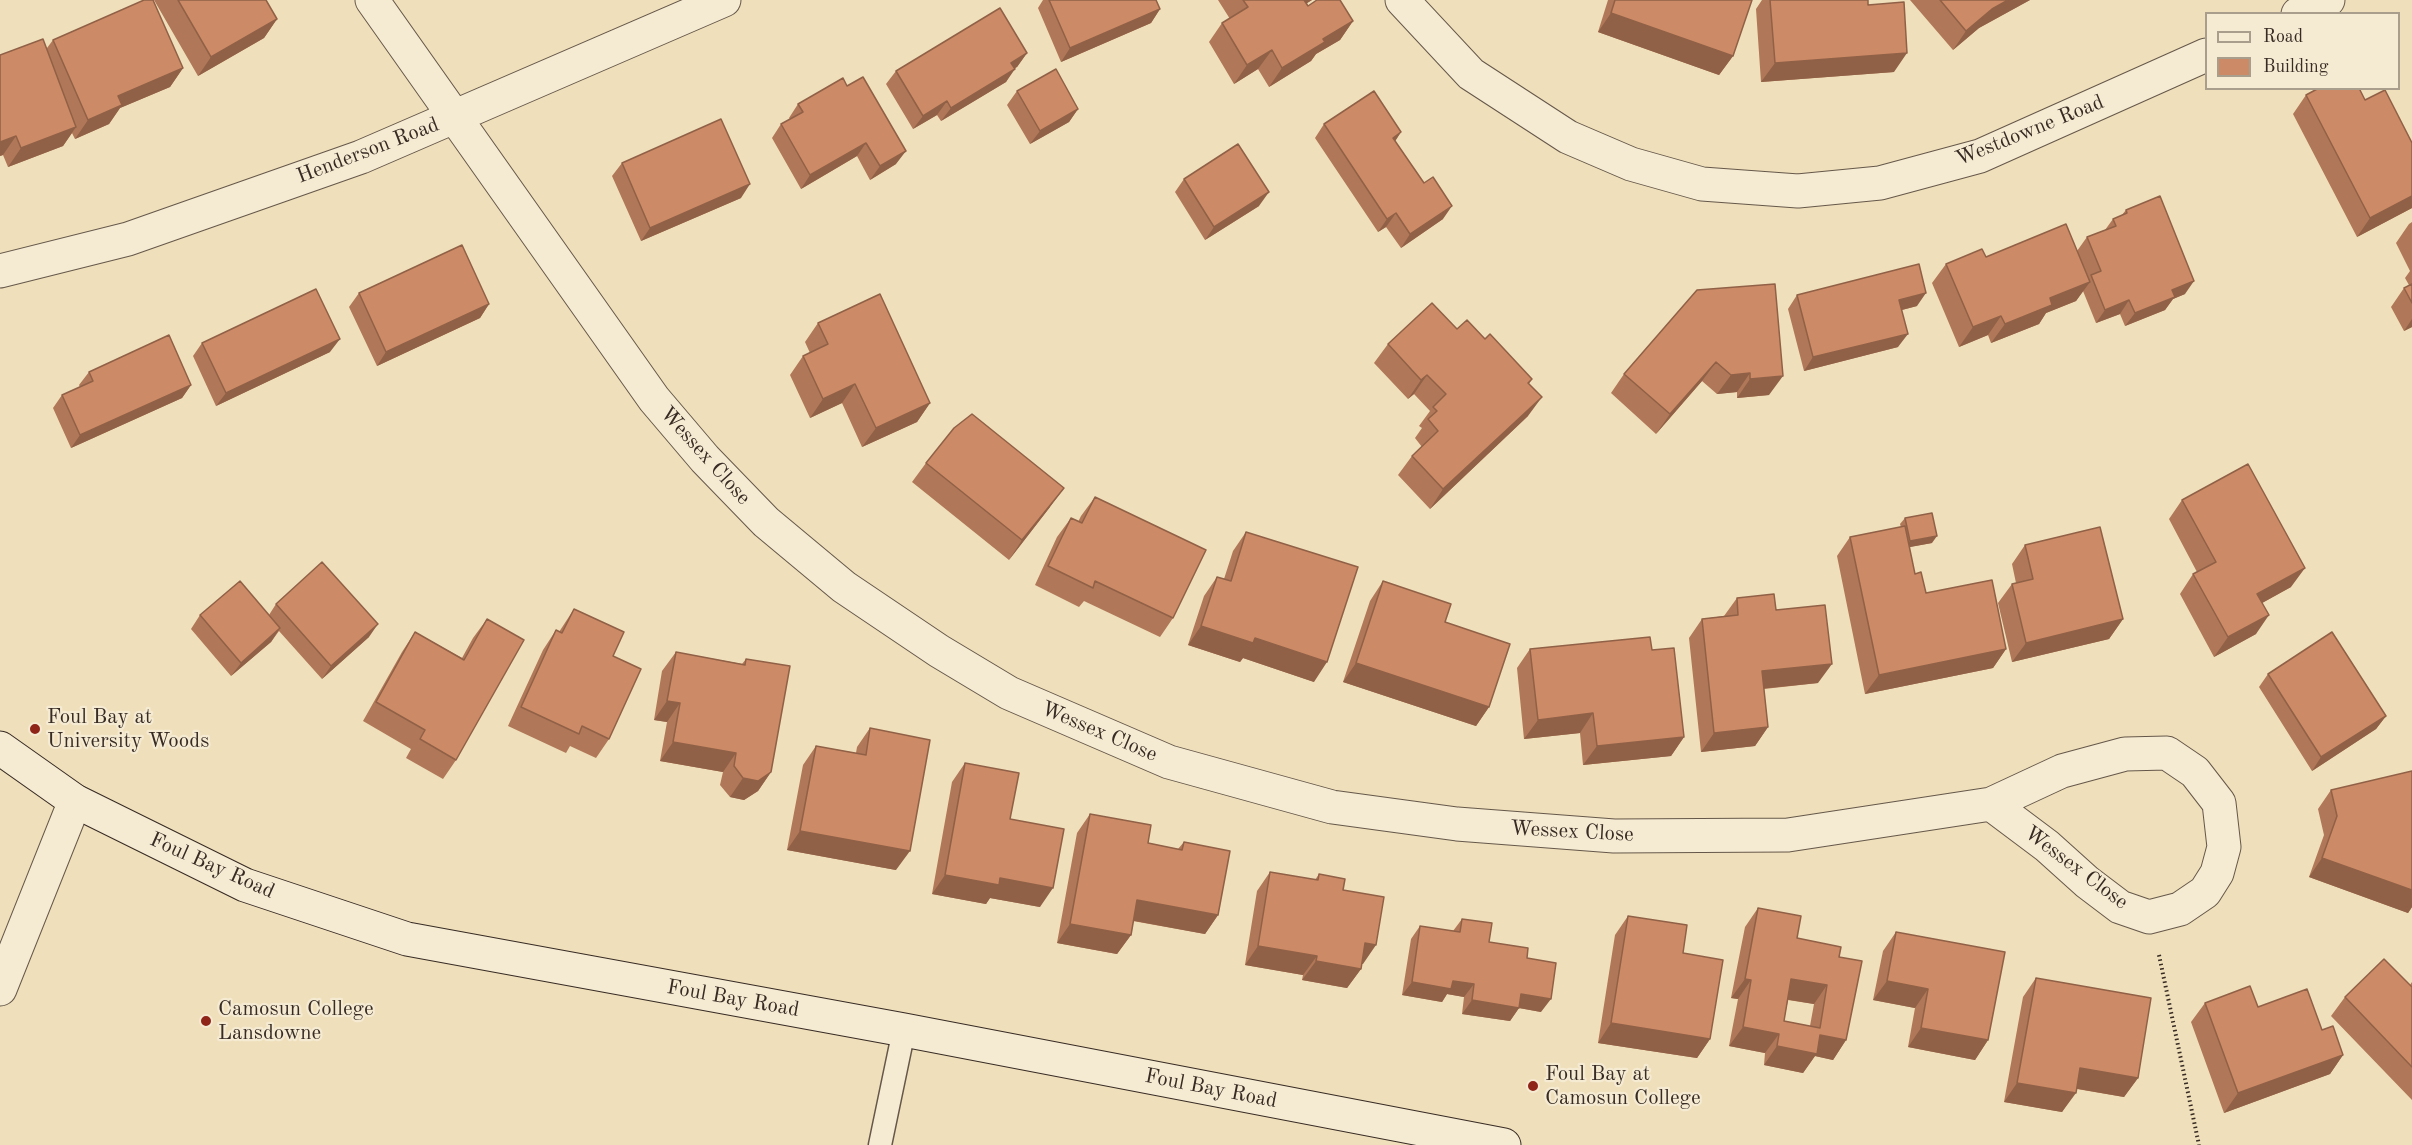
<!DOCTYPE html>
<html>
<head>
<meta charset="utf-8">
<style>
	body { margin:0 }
	#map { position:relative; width:2412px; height:1145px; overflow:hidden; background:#efdfba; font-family:"Old Standard TT",serif }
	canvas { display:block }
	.legend { position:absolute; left:2205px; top:12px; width:195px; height:78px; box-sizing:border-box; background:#f5ead2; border:2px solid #a99e8c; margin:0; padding:8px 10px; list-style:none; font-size:18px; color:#372b24 }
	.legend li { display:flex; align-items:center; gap:12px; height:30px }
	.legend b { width:30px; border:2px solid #a99e8c }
</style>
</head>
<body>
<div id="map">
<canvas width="2412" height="1145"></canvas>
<ul class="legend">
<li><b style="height:8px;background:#f5ead2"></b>Road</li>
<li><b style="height:16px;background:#cd8a66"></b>Building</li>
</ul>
</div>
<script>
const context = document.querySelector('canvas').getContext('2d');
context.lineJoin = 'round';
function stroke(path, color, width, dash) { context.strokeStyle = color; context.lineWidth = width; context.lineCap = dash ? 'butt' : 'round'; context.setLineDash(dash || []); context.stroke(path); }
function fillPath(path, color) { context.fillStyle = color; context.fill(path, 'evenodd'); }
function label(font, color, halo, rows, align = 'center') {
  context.font = font + ' "Old Standard TT",serif'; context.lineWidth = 4.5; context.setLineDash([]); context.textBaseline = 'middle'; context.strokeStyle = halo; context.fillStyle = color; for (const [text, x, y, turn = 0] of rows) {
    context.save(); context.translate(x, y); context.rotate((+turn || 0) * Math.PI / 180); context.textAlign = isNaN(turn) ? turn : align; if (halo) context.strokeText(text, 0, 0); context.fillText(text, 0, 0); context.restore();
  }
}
const lane = new Path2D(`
	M880,1145L904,1030`);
const street = new Path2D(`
	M372,0L654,399L705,459L766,522L844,587L939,651L1009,693L1169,762L1332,807L1457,824L1614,836L1788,835L1991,804L2062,771L2125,754L2167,753L2195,772L2219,803L2224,847L2217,873L2205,892L2180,909L2149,917L2120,907L2087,882L2047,846L1991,804
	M1402,0L1471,74L1568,137L1631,164L1702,184L1798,191L1880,183L1980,156L2206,55
	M2298,14L2328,0
	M0,271L128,239L361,157L724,0
	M0,989L75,801`);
const secondary = new Path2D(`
	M0,748L75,801L245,885L407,939L904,1030L1504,1145`);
stroke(lane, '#65584a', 25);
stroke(street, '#65584a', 35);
stroke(secondary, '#372b24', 35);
stroke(new Path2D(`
	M2159,955L2199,1145`), '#372b24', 4, [1.5, 3]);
stroke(lane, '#f5ead2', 22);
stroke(street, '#f5ead2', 33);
stroke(secondary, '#f5ead2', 33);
fillPath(new Path2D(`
	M154,0H266L277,19L264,38L198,76Z
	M1043,0H1156L1160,9L1151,23L1061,62L1038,8Z
	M1218,0H1312L1307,3L1308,6L1353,21L1340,40L1316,54L1311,61L1269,87L1258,69L1234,84L1209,42L1222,23L1230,19Z
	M1608,0H1752L1733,56L1719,75L1598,32Z
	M1762,0H1868V5L1894,72L1761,82L1756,9Z
	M1910,0H2030L1979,28L1953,50Z
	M53,40L183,68L170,87L120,108L109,124L75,139L72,133L63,146L8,167L3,155L0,156V55L47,48Z
	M1027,53L1017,67L1014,68L1006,82L941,121L937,115L913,129L886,84L896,71Z
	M847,86L896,164L870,180L857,156L801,189L772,138L781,124L790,119L789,118L798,104Z
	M1017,91L1078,109L1069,122L1030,144L1007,105Z
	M2306,95L2365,100L2412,143V208L2357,237L2293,114Z
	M1324,124L1401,132L1395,141L1443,219L1401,248L1386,227L1378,232L1315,138Z
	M622,163L741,198L641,241L612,176Z
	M1184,179L1259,206L1205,240L1175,192Z
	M2126,210L2185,294L2173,299L2165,310L2125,326L2120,314L2096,323L2083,291L2076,301L2046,313L2039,324L1991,343L1988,335L1959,347L1932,283L1946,264L1986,257L2089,279L2077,251L2087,237L2105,230L2113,219L2121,216Z
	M2412,222V327L2404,331L2391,307L2404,288L2409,285L2405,278L2410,271L2396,243L2409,224Z
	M1697,290L1769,395L1737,398V392L1717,394L1702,381L1656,434L1611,393L1624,374Z
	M359,293L489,304L480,318L377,366L349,307Z
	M1797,295L1917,306L1902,310L1898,347L1804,371L1788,309Z
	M818,323L930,403L917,422L862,447L842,403L810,418L790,375L803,356L810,353L805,342Z
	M1457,329L1485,339L1532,379L1529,384L1528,416L1430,509L1398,475L1412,456L1422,447L1415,438L1422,428L1419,426L1430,411L1414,394L1408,399L1374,363L1388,344Z
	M202,343L330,352L216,406L193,356Z
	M89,372L191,385L182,398L71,448L53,408L62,395L80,387L79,385Z
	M926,463L1050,507L1009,560L912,482Z
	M1095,497L1173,618L1160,637L1084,601L1079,607L1035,585L1057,537L1071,518L1078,522L1081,516Z
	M2182,500L2291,587L2262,603L2256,634L2214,657L2180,594L2193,574L2197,572L2169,519Z
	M1905,518L1932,543L1909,547L1915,574L1926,593L2006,649L1993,668L1865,694L1837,556L1850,537L1901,527L1900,524Z
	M1246,532L1314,682L1243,658L1240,662L1188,645L1204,596L1217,577L1224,579L1233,551Z
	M2025,545L2123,619L2109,639L2012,662L1998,603L2012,584L2016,583L2012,564Z
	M1383,581L1445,622L1489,707L1476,726L1343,682L1370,601Z
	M1737,598L1818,683L1764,689L1768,727L1755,746L1701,752L1689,638L1702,619L1724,616Z
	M276,604L369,637L322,679L279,631L271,642L231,676L191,629L200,615H269Z
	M574,609L613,656L609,739L596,758L570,746L566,753L508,726L543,650L556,630L559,632Z
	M487,619L456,760L443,779L406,758L411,749L363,721L402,652L415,632L462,658L473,638Z
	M1530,649L1652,650L1684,737L1671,756L1583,765L1580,733L1524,739L1517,668Z
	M676,652L742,664L746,659L771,772L758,791L744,800L730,797L720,785L723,772L660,761L667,722L654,720L662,671Z
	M2268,674L2386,716L2376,729L2312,771L2259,687Z
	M870,728L896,870L787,850L803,765L816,746L856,753L857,747Z
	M965,763L1010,819L1040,907L990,898L986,904L932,894L952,782Z
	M2412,771V907L2408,913L2309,877L2324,835L2318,809L2331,790Z
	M1090,814L1148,843L1178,849L1184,842L1218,915L1205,934L1133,921L1131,935L1117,954L1057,943L1077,833Z
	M1270,872L1315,880L1319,874L1343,890L1363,964H1362L1361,969L1347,988L1302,980L1303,975L1245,965L1257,891Z
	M1758,908L1797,938L1839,957L1846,1040L1833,1060L1815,1056L1803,1073L1764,1065L1765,1053L1729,1046L1738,999L1731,998L1745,927ZM1788,1000L1814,1004L1810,1026L1784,1021Z
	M1628,916L1683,953L1710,1039L1697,1058L1598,1043L1615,935Z
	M1462,919L1489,942L1527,958L1541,1012L1519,1008L1510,1021L1462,1014L1464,997L1447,994L1442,1002L1402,995L1411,939L1420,926L1453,931Z
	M1896,932L1988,1040L1975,1060L1908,1047L1915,1008L1873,1000L1883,951Z
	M2036,978L2138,1078L2124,1097L2077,1089L2062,1112L2004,1102L2023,997Z
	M2412,982V1100L2331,1016L2345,997L2410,985Z
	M2205,1003L2258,1007L2322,1030L2343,1055L2330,1074L2224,1113L2191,1022Z`), '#b07758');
fillPath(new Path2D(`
	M1299,0H1312L1288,15Z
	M2008,0H2030L1979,28L1953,50L1966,31L1992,9Z
	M1160,9L1151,23L1061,62L1070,48Z
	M1611,13L1733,56L1719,75L1598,32Z
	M277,19L264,38L198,76L211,57Z
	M1353,21L1340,40L1316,54L1311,61L1269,87L1282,68L1323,39Z
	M1272,50L1258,69L1234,84L1247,65Z
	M1027,53L1017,67L1002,76L1011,63Z
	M1907,53L1894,72L1761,82L1775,63Z
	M183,68L170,87L120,108L109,124L75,139L88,120L118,96Z
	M1015,69L1006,82L941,121L951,108Z
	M947,101L937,115L913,129L923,116Z
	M1078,109L1069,122L1030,144L1040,131Z
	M76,127L63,146L8,167L21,148Z
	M1401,132L1392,146L1393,138Z
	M16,136L3,155L0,156V142Z
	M866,143L857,156L801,189L810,175Z
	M906,151L896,164L870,180L880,166Z
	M750,184L741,198L641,241L650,228Z
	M1269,192L1259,206L1205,240L1214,227Z
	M2412,196V208L2357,237L2370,218Z
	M1452,206L1443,219L1401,248L1410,234Z
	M1396,213L1386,227L1378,232L1387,219Z
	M2194,281L2185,294L2173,299L2165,310L2125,326L2135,313L2172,290Z
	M2090,282L2076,301L2046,313L2039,324L1991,343L2005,324L2050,298Z
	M1926,293L1917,306L1890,313L1899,300Z
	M2129,300L2120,314L2096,323L2105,310Z
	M489,304L480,318L377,366L386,352Z
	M2001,316L1988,335L1959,347L1973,327Z
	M2412,319V327L2404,331Z
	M1908,334L1898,347L1804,371L1813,357Z
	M340,339L330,352L216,406L226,393Z
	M1716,362L1702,381L1656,434L1670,414Z
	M1750,373L1737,392L1717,394L1731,375Z
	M1427,375L1414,394L1408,399L1421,380Z
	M1783,376L1769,395L1737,398L1750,379Z
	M855,384L842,403L810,418L823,399Z
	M191,385L182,398L71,448L80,435Z
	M1542,397L1528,416L1430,509L1443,489Z
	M930,403L917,422L862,447L876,428Z
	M1064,488L1050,507L1009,560L1022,540Z
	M1937,536L1932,543L1905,548L1910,541Z
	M2305,568L2291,587L2244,613L2257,594Z
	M2269,615L2256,634L2214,657L2228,637Z
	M2123,619L2109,639L2012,662L2026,643Z
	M378,624L369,637L322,679L331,666Z
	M1201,626L1255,638L1327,662L1314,682L1243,658L1240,662L1188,645Z
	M280,628L271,642L231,676L241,663Z
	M2006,649L1993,668L1865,694L1879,675Z
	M1356,663L1489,707L1476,726L1343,682Z
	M1832,664L1818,683L1749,690L1762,671Z
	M667,701L680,703L667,722L654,720Z
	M1593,713L1580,733L1524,739L1538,720Z
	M2386,716L2376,729L2312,771L2321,757Z
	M1768,727L1755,746L1701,752L1714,733Z
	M1684,737L1671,756L1583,765L1597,746Z
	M673,742L736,753L723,772L660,761Z
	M771,772L758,791L744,800L730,797L743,778Z
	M800,831L910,851L896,870L787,850Z
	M2322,858L2412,890V907L2408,913L2309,877Z
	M945,875L1000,878L1053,888L1040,907L990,898L986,904L932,894Z
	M1137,900L1218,915L1205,934L1124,919Z
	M1070,924L1131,935L1117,954L1057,943Z
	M1365,943L1376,945L1363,964L1352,962Z
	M1258,946L1317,956L1303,975L1245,965Z
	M1316,961L1361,969L1347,988L1302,980Z
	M1745,979L1751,980L1738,999L1731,998Z
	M1791,979L1827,985L1814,1004L1778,998Z
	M1453,981L1474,984L1464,997L1447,994L1442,1002L1402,995L1412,982Z
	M1887,981L1928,989L1915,1008L1873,1000Z
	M1521,994L1551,999L1541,1012L1519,1008L1510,1021L1462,1014L1472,1000Z
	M1611,1023L1710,1039L1697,1058L1598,1043Z
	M1743,1027L1779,1034L1765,1053L1729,1046Z
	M1921,1028L1988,1040L1975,1060L1908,1047Z
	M1820,1035L1846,1040L1833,1060L1815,1056L1803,1073L1764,1065L1777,1046Z
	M2343,1055L2330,1074L2224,1113L2238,1093Z
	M2080,1068L2138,1078L2124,1097L2067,1087Z
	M2017,1083L2076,1093L2062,1112L2004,1102Z`), '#906147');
const building = new Path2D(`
	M144,0H153L183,68L118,96L122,105L88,120L53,40Z
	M178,0H266L277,19L211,57Z
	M1049,0H1156L1160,9L1070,48Z
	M1243,0H1304L1308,6L1317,0H1340L1353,21L1323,39L1325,42L1282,68L1272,50L1247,65L1222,23L1248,7Z
	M1615,0H1752L1733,56L1611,13Z
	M1770,0H1868V5L1904,2L1907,53L1775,63Z
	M1940,0H2008L1992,9L1966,31Z
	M1000,8L1027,53L1011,63L1015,69L951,108L947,101L923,116L896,71Z
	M43,39L76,127L21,148L16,136L0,142V55Z
	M1056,69L1078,109L1040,131L1017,91Z
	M863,77L906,151L880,166L866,143L810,175L781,124L803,112L798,104L843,78L847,86Z
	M2319,88H2359L2365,100L2385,90L2412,143V196L2370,218L2306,95Z
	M1374,91L1401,132L1393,138L1424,183L1433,177L1452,206L1410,234L1396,213L1387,219L1324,124Z
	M721,119L750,184L650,228L622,163Z
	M1238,144L1269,192L1214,227L1184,179Z
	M2160,196L2194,281L2172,290L2175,297L2135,313L2129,300L2105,310L2091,275L2101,271L2087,237L2116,226L2113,219L2127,213L2126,210Z
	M2066,224L2090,282L2050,298L2052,305L2005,324L2001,316L1973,327L1946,264L1982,249L1986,257Z
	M462,245L489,304L386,352L359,293Z
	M1919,264L1926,293L1899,300L1908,334L1813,357L1797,295Z
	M1775,284L1783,376L1750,379V373L1731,375L1716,362L1670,414L1624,374L1697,290Z
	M2412,284V303L2404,288Z
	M316,289L340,339L226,393L202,343Z
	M880,294L930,403L876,428L855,384L823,399L803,356L828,344L818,323Z
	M1432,303L1457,329L1467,320L1485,339L1490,334L1532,379L1528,383L1542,397L1443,489L1412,456L1438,431L1428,419L1437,411L1433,407L1446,394L1427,375L1421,380L1388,344Z
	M169,335L191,385L80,435L62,395L93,381L89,372Z
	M972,414L1064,488L1022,540L926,463L954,428Z
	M2248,464L2305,568L2257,594L2269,615L2228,637L2193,574L2216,562L2182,500Z
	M1095,497L1206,550L1173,618L1095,581L1093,588L1048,566L1071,518L1082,523Z
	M1932,513L1937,536L1910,541L1905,518Z
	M1905,526L1915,574L1921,572L1926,593L1992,580L2006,649L1879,675L1850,537Z
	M2100,527L2123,619L2026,643L2012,584L2033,579L2025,545Z
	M1246,532L1358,567L1327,662L1255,638L1253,643L1201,626L1217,577L1231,581Z
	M322,562L378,624L331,666L276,604Z
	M240,581L280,628L241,663L200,615Z
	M1383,581L1451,604L1445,622L1510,644L1489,707L1356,663Z
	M1774,594L1776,610L1825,605L1832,664L1762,671L1768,727L1714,733L1702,619L1738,615L1737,598Z
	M574,609L624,632L613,656L641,669L609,739L582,726L579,734L521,707L556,630L562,633Z
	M487,619L524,640L456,760L420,739L425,730L376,702L415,632L464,660Z
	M2332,632L2386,716L2321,757L2268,674Z
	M1650,637L1652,650L1674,648L1684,737L1597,746L1593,713L1538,720L1530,649Z
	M676,652L745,665L746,659L790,666L771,772L758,781L743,778L734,766L736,753L673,742L680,703L667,701Z
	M870,728L930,740L910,851L800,831L816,746L866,755Z
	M965,763L1019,773L1010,819L1064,829L1053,888L1000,878L999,885L945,875Z
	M2412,771V890L2322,858L2337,816L2331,790Z
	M1090,814L1151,825L1148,843L1182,850L1184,842L1230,851L1218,915L1137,900L1131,935L1070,924Z
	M1270,872L1318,880L1319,874L1345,879L1343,890L1384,897L1376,945L1365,943L1361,969L1316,961L1317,956L1258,946Z
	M1758,908L1801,916L1797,938L1841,947L1839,957L1862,961L1846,1040L1820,1035L1817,1054L1777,1046L1779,1034L1743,1027L1751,980L1745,979ZM1791,979L1827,985L1820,1028L1784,1021Z
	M1628,916L1687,925L1683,953L1723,960L1710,1039L1611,1023Z
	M1462,919L1492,923L1489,942L1528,948L1527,958L1556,963L1551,999L1521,994L1519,1008L1472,1000L1474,984L1453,981L1451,989L1412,982L1420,926L1460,932Z
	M1896,932L2005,952L1988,1040L1921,1028L1928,989L1887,981Z
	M2384,959L2412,987V1067L2345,997Z
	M2036,978L2151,998L2138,1078L2080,1068L2076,1093L2017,1083Z
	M2250,986L2258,1007L2307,989L2322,1030L2333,1026L2343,1055L2238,1093L2205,1003Z`);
fillPath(building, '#cd8a66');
stroke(building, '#906147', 1.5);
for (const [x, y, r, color] of [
	[35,729,6,"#8f2418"],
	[206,1021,6,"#8f2418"],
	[1533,1086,6,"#8f2418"]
]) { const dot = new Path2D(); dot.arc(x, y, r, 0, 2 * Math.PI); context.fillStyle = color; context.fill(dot); stroke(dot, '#f5ead2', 2); }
label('21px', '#372b24', '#f5ead2', [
	["Westdowne Road",2030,131,-22],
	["Henderson Road",368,151,-21],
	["Wessex Close",705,456,48],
	["Wessex Close",1099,732,23],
	["Wessex Close",1572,832,3],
	["Foul Bay Road",212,866,24],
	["Wessex Close",2076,868,37],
	["Foul Bay Road",733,999,10],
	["Foul Bay Road",1211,1089,11]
]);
label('21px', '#372b24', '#f5ead2', [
	["Foul Bay at",47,717],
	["University Woods",47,741],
	["Camosun College",218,1009],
	["Lansdowne",218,1033],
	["Foul Bay at",1545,1074],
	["Camosun College",1545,1098]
], 'left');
</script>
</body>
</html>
